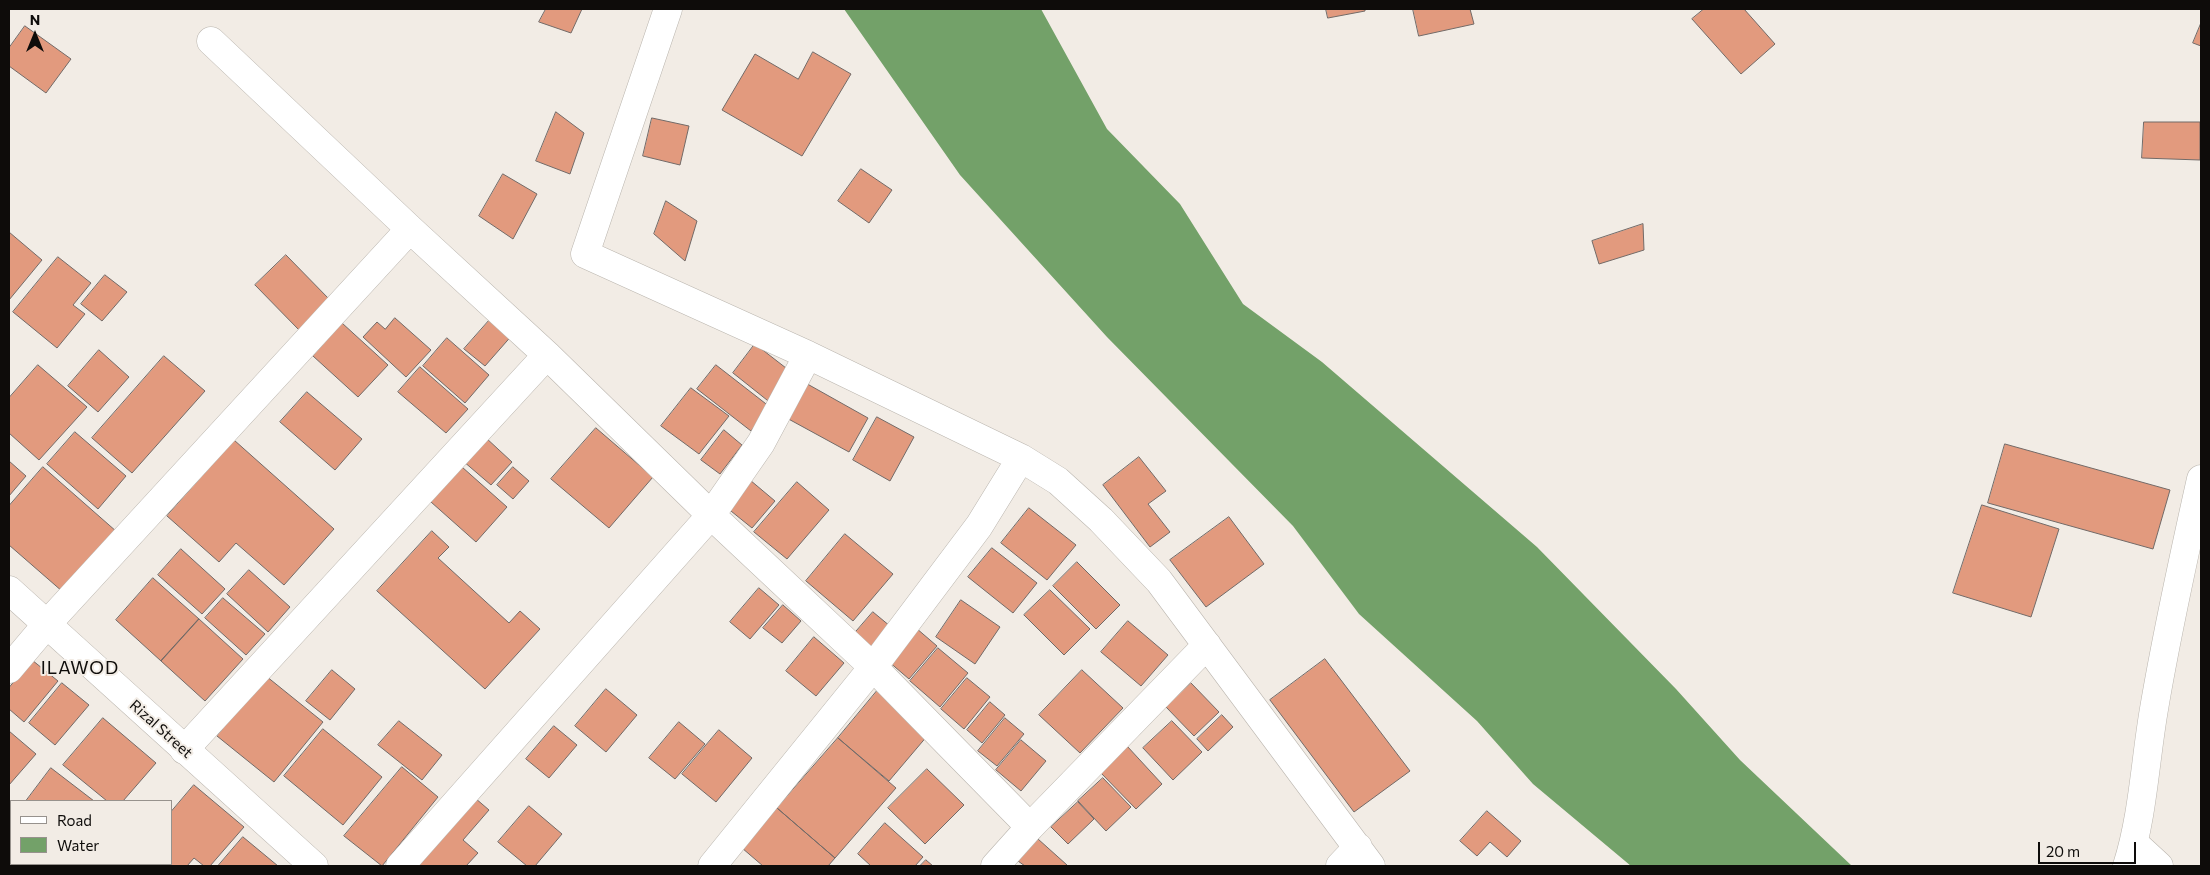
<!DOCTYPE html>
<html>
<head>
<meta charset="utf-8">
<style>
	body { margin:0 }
	#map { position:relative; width:2210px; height:875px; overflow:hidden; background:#f2ece5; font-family:Commissioner,sans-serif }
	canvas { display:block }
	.frame { position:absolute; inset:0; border:10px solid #0e0c0a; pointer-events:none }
	.legend { position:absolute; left:10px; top:800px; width:162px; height:65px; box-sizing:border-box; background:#f2ece5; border:1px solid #97928d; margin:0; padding:6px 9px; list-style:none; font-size:15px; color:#0e0c0a }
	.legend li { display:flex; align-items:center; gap:10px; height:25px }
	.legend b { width:25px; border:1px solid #97928d }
	.north { position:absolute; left:10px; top:10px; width:50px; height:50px; -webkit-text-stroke:4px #f2ece5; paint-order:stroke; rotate:0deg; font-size:14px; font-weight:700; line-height:20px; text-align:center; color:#0e0c0a }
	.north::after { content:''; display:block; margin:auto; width:18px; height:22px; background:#0e0c0a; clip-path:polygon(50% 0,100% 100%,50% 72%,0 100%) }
	.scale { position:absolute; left:2038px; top:842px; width:98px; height:22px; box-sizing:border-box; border:2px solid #0e0c0a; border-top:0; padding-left:6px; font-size:15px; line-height:18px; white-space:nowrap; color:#0e0c0a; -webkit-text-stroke:4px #f2ece5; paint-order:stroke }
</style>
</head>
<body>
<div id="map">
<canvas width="2210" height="875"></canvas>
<div class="frame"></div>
<ul class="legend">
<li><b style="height:6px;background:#fff"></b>Road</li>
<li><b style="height:14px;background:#73a169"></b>Water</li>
</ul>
<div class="north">N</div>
<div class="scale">20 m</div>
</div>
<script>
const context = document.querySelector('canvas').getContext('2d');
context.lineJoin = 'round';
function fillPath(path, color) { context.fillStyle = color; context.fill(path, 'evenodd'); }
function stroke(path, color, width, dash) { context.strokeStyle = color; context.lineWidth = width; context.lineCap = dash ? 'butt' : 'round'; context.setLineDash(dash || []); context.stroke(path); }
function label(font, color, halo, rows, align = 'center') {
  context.font = font + ' Commissioner,sans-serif'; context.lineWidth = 4; context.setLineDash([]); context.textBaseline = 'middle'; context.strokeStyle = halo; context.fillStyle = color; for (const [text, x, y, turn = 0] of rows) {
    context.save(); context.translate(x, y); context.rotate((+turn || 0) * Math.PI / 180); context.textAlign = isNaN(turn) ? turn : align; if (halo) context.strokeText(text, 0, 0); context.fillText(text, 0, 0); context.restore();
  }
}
fillPath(new Path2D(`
	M844,9H1041L1107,129L1180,204L1243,304L1322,362L1537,547L1676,689L1740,760L1852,866H1631L1533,784L1477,721L1359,614L1293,526L1107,337L960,175Z`), '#73a169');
const building = new Path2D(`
	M546,9H582L571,33L539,22Z
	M1326,9H1365V11L1328,18Z
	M1413,9H1470L1474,24L1419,36Z
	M1704,9H1744L1775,44L1741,74L1692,19Z
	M2201,23V46L2193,43Z
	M25,26L71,59L46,93L9,66V48Z
	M813,52L851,74L802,156L722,110L755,54L798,79Z
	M556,112L584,133L570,174L536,161Z
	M652,118L689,126L680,165L643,156Z
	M2144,122H2200V160L2142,158Z
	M861,169L892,190L869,223L838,201Z
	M503,174L537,194L513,239L479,216Z
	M666,201L697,221L685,261L654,234Z
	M1643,224L1644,250L1599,264L1592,241Z
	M9,232L42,260L9,300Z
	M286,255L330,300L299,330L255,285Z
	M58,257L91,283L73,305L85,314L57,348L13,312Z
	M105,275L127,292L102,321L81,304Z
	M494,315L514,333L485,366L464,349Z
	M395,318L431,350L406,377L363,337L377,322L385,329Z
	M342,323L388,365L358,397L313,356Z
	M447,338L489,375L465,403L423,366Z
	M755,344L795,375L772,404L733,373Z
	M99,350L129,377L98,412L68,386Z
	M164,356L205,391L132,473L92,438Z
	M38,365L87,407L39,460L9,433V398Z
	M716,365L770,407L751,431L697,389Z
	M420,367L468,409L446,433L398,392Z
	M802,381L868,418L849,452L783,416Z
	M691,388L729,416L699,454L661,426Z
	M307,392L362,439L335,470L280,422Z
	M877,417L914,437L890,481L853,460Z
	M596,428L653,477L609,528L551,479Z
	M724,430L742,445L720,474L701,460Z
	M75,432L126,476L98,509L47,464Z
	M485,437L512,462L491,485L463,461Z
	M234,440L334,529L284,585L236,543L219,562L167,516Z
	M2005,444L2170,490L2153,549L1988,503Z
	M1139,457L1166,491L1148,504L1170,532L1150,547L1103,485Z
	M9,461L26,476L9,496Z
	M43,467L117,532L63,592L9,545V506Z
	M462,467L507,507L476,542L431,502Z
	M513,467L529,481L513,499L497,485Z
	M750,480L775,501L752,528L726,507Z
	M797,482L829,510L787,559L754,532Z
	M1982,505L2059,529L2031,617L1953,593Z
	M1029,508L1076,545L1047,580L1001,543Z
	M1229,517L1264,564L1206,607L1170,560Z
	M432,531L449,547L438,558L509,623L520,611L540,629L485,689L377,591Z
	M845,534L893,574L853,621L806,581Z
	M992,548L1037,583L1013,613L968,577Z
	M181,549L225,589L202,614L158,575Z
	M1077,562L1120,605L1096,629L1053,586Z
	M249,570L290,607L268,632L227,594Z
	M153,578L199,619L161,661L116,620Z
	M759,588L779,605L750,639L730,622Z
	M1050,590L1090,629L1064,655L1024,615Z
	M223,598L265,634L246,655L205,618Z
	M961,600L1000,627L975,664L936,637Z
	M783,605L801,621L782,643L763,628Z
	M873,612L896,631L877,653L854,634Z
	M199,619L243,659L205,701L161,661Z
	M1128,621L1168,655L1141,686L1101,652Z
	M916,628L937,646L909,679L888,661Z
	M814,637L844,663L816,696L786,671Z
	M938,648L968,673L940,707L910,681Z
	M1325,659L1410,771L1354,812L1270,700Z
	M32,660L58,681L24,722L9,709V688Z
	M332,670L355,689L330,720L306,701Z
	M1082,670L1123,708L1080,753L1039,715Z
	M266,676L323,722L274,782L217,736Z
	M967,678L990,697L964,729L941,709Z
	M62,683L89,705L55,745L29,723Z
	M1191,683L1219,712L1194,736L1166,707Z
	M606,689L637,715L606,752L575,726Z
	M877,691L928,735L889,781L838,738Z
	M990,702L1005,715L982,743L967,730Z
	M1222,715L1233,727L1208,751L1197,739Z
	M103,718L156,763L123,801H107L63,765Z
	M1005,718L1024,734L997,766L978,751Z
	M399,721L442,755L422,780L378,745Z
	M1172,721L1202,752L1173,780L1143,748Z
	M679,722L705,744L675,779L649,758Z
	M554,726L577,745L549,778L526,759Z
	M323,729L382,777L343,825L284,776Z
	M719,730L752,758L716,802L682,774Z
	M9,731L36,754L9,785Z
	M838,738L896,788L835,858L777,808Z
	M1021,740L1046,761L1021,791L996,770Z
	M1127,746L1162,784L1136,809L1100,772Z
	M402,767L438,797L382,866L344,836Z
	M51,768L94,801H26Z
	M927,769L964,805L925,844L888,808Z
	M1103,778L1131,807L1106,831L1078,801Z
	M194,785L244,827L210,866H204L194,858L187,866H129L127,864H171V812Z
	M468,792L489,810L463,840L478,853L466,866H404Z
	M1078,802L1094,819L1068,844L1051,827Z
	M529,806L562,834L535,866H527L498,842Z
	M777,808L835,858L828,866H763L742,848Z
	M1487,811L1521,841L1507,857L1490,842L1477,856L1460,841Z
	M885,823L923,857L915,866H871L858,854Z
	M243,837L278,866H218Z
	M1038,839L1067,865L1066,866H1025L1018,861Z
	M926,860L933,866H920Z`);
fillPath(building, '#e29a7e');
stroke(building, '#726a67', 1);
const street = new Path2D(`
	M668,9L585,254L808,355L1021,458L1058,481L1101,520L1159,581L1371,866
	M211,41L410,229L547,355L711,515L873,667L1030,827
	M9,669L47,624L410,229
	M184,750L547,355
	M2134,843L2159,866
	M9,849L11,851
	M26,864L29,866
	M400,866L711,515L761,443L808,355
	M712,866L873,667L979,526L1021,458
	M995,866L1030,827L1207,645
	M1340,866L1358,847
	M2127,866C2143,816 2145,761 2154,709C2167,632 2184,555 2201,479`);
const primary = new Path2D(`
	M9,590L314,866`);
stroke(street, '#bab5ae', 29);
stroke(primary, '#bab5ae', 29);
stroke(street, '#fff', 28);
stroke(primary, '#fff', 28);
label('15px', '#0e0c0a', '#f2ece5', [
	["Rizal Street",161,729,42]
]);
context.letterSpacing = '1px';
label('18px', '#0e0c0a', '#f2ece5', [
	["ILAWOD",80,668]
]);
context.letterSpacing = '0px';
</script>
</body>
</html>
